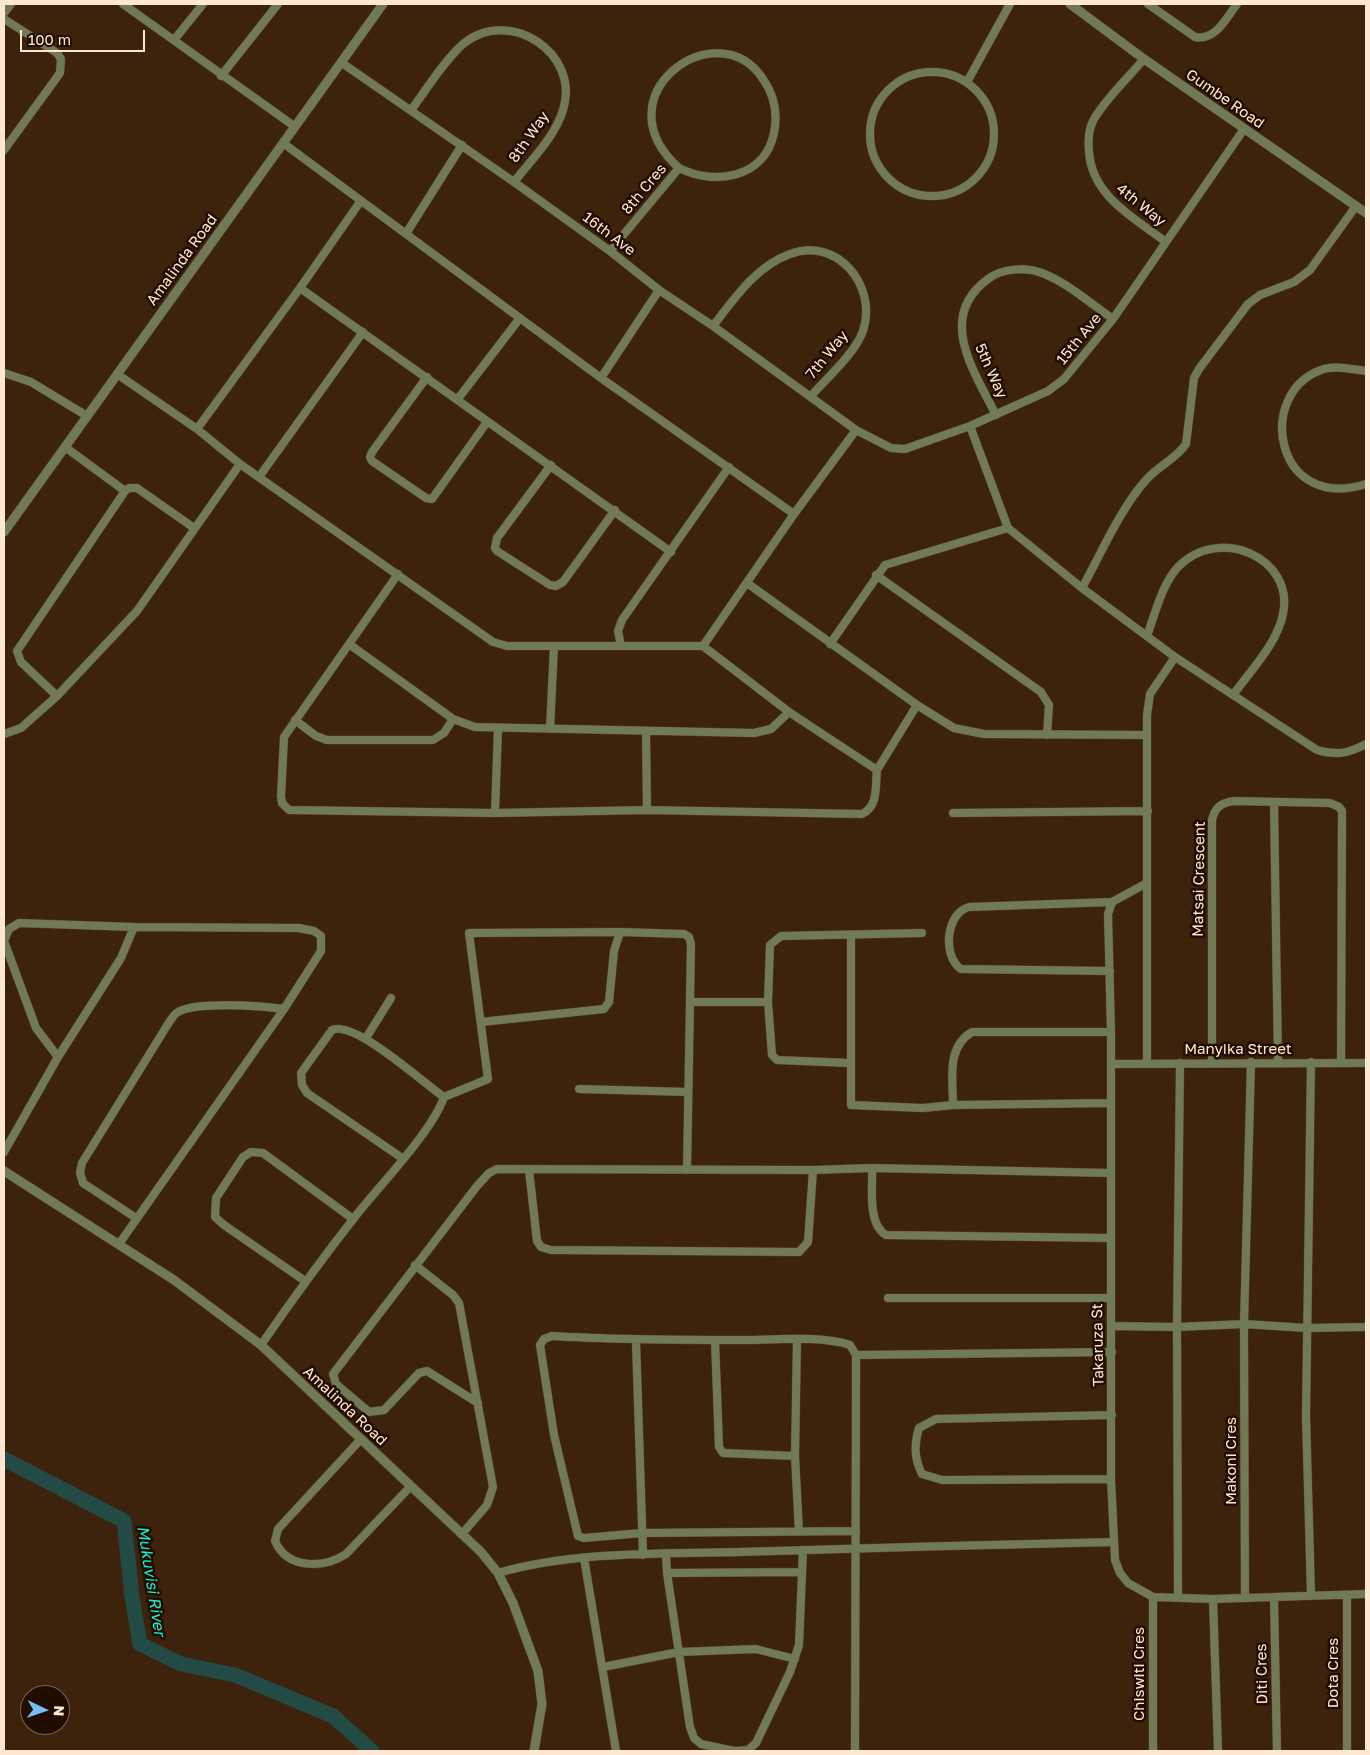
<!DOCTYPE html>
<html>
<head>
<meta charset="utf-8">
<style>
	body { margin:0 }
	#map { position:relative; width:1370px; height:1755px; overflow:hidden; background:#3d230b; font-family:"Golos Text",sans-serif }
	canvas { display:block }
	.frame { position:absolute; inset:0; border:5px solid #ffe7d4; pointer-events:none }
	.north { position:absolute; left:20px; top:1685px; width:50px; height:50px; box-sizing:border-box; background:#210d00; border:1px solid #7a6455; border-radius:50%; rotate:93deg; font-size:14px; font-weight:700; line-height:20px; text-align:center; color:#ffe7d4 }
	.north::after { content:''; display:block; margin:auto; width:18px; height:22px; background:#74c0f6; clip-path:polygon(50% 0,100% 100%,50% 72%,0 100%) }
	.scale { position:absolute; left:20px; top:30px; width:125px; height:22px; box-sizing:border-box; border:2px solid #ffe7d4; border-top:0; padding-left:6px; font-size:15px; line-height:18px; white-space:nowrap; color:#ffe7d4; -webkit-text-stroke:4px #210d00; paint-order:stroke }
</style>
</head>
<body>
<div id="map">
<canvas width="1370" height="1755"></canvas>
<div class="frame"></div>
<div class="north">N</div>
<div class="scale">100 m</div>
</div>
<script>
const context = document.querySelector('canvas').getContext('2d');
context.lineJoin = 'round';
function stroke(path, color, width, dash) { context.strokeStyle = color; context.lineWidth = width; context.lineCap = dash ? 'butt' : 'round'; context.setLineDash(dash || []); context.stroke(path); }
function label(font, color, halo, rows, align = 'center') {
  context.font = font + ' "Golos Text",sans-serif'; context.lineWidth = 5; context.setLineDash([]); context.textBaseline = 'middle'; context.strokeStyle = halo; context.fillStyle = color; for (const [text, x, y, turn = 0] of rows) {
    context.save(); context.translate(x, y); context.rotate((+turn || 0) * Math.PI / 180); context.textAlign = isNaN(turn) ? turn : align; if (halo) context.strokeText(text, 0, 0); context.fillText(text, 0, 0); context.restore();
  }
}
stroke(new Path2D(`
	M4,1459L124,1521L132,1597L140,1644L181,1664L235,1675L333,1716L372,1751`), '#214b44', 15);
const minor = new Path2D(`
	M123,4L294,126
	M1148,4L1195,37C1216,41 1226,18 1237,4
	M4,13L11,4
	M4,19L57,53L61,59L60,73L4,150
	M174,40L203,4
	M1144,59C1128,78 1107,97 1094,119C1088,129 1088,141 1089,152C1092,196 1134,218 1166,242
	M342,63L514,182L610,251L659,290L713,326L856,430L891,448L905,449L970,426L1048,391L1064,379L1113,319L1244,129
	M870 134a62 62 0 1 1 124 0a62 62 0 1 1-124 0Z
	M221,76L278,4
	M967,82L1010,4
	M411,110C427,89 443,62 463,44C509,6 581,53 563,110C555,137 531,160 514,182
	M283,143L601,378L794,514
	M360,202L300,288L671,552
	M407,232L462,145
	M610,251L679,168C715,186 765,178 774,133C778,113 775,96 763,79C717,9 598,96 679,168
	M713,326C734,299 756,266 790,254C837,236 878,286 863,331C856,352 826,379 811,396
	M1366,371C1352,369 1334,365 1321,370C1255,394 1275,513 1366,484
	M4,373L31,382L87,416
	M117,374L197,429L240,464L493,642L507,646H703L789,712L877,770C875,786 879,806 862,814L647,810L495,813L289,810L282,803L281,796L284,737L398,574
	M427,377L372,452L370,457L372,461L426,498L432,499L487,422
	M601,378L659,290
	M457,400L520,318
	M996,415C974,371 936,317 988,279C1002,268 1026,267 1042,273C1068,283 1091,304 1113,319
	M970,426L1008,528L1082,588L1175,657L1317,750C1337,756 1349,753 1366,744
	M197,429L300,288
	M65,447L125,491
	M551,465L497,538L495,548L497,551L550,585L556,586L563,582L615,510
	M259,477L363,332
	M876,575L1041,692L1049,705L1047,735
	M747,583L917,705L954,728L984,734L1147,735
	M1082,588C1101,554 1120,509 1146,480C1158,466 1176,459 1186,444L1194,378L1199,369L1248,304L1260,295L1294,282L1310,270L1356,206
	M1147,636C1155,614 1162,584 1178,567C1218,525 1295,557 1283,614C1277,644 1251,670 1233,695
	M349,644L453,719L475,727L754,733L771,729L789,712
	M830,644L885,565L1008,528
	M621,646L618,631L622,620L729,467
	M703,646L794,514L856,430
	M57,696L21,662L17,651L125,491L129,488H137L194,528
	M295,720L316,736L327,740H433L444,733L453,719
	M550,729L554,646
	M646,731L647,810
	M4,734L21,728L57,696L137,611L240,464
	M877,770L917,705
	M1274,802L1278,1062
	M495,813L498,728
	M953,813L1148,811
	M1147,883L1112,902L1108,914L1111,1032V1479L1115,1560L1120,1573L1128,1583L1153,1597L1213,1599L1366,1594
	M851,936V1105L923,1108L953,1105
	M1110,971L961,969C942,956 946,913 969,907L1112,902
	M692,1002H768
	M481,1022L604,1009L609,1002L614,951L620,932
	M1111,1032H972C946,1047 953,1080 953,1105L1111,1103
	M366,1038L391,998
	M58,1057L36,1028L4,941L9,929L19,923L134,927L299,928L314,931L321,936V951L284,1009L119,1244
	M1311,1062L1306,1416L1311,1595
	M849,1063L777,1060L772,1055L768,1002L770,945L781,936L922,933
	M1147,1063V715L1150,694L1175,657
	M1212,1063V820C1215,807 1221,803 1234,801L1330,803L1339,807L1342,811L1341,1062
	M1111,1064L1366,1063
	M579,1089L688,1092
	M444,1097L488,1079L469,933L620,932L684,934L689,937L691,944L687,1170
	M4,1152L58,1057L121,958L134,927
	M872,1168C873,1187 867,1224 886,1235L1110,1238
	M529,1170L537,1241L541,1247L551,1250L799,1252L808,1242L813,1170
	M136,1218L83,1183L80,1173L82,1163L168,1024C171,1020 174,1014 178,1012C197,1001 261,1006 284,1009
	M415,1265L453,1295L459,1303L493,1487L487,1505L462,1534
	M305,1281L224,1225L215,1217L216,1198L243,1157L251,1152L263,1153L353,1219
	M888,1298H1111
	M1112,1326L1177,1327L1244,1324L1307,1328L1366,1327
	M715,1340L719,1447L723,1453L795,1456
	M797,1340L795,1456L799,1532
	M636,1341L643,1555
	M261,1345C292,1300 324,1256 358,1213C382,1183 433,1130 444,1097C423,1083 355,1020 332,1030L301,1073L302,1085L307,1093L402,1158
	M856,1355L1112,1352
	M478,1403L427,1371L419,1373L384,1410L369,1412L336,1384L333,1374L477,1186L489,1173L497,1169L813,1170L872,1168L1110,1173
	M361,1439L278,1529L275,1541C287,1569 323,1569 346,1554L410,1487
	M1111,1479L942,1480L922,1474C914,1458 914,1445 919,1428L936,1419L1112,1415
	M666,1554L667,1573L690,1727L694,1738L701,1744L734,1751L748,1750L756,1743L790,1672L799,1645L803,1550
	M584,1558L616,1751
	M498,1573C576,1551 659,1554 739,1552C864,1548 988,1545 1113,1542
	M667,1573L801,1572
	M1347,1595V1751
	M1153,1597V1751
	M1274,1597L1277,1751
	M1178,1598L1177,1327L1180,1063
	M1245,1598L1244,1324L1251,1062
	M1213,1599L1218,1751
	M603,1667L679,1652L756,1649L795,1659
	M855,1751L856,1383V1355L850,1345C820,1335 775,1340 743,1340C679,1340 616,1340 552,1336L544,1339L540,1345L554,1435L578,1536L584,1538L642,1533L856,1531`);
const tertiary = new Path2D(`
	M1070,4L1144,59L1366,213
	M4,532L383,4
	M4,1171L174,1280L261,1345L481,1552L498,1573L513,1603L538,1671L542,1704L534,1751`);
stroke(minor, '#583e27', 9);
stroke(tertiary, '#583e27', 10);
stroke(minor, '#707a56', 8);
stroke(tertiary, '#707a56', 9);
label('15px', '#ffe7d4', '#210d00', [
	["Gumbe Road",1225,99,35],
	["8th Way",529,137,-55],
	["8th Cres",644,189,-50],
	["4th Way",1141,205,39],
	["16th Ave",609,234,37],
	["Amalinda Road",182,260,-54],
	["15th Ave",1079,339,-51],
	["7th Way",827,355,-51],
	["5th Way",991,371,66],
	["Matsai Crescent",1199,879,-89],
	["Manyika Street",1238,1049],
	["Takaruza St",1098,1345,-91],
	["Amalinda Road",345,1406,43],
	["Makoni Cres",1231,1461,-90],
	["Dota Cres",1333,1673,-90],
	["Chiswiti Cres",1139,1674,-90],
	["Diti Cres",1262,1674,-91]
]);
label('italic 16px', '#15eed4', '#210d00', [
	["Mukuvisi River",151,1581,81]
]);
</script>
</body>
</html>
